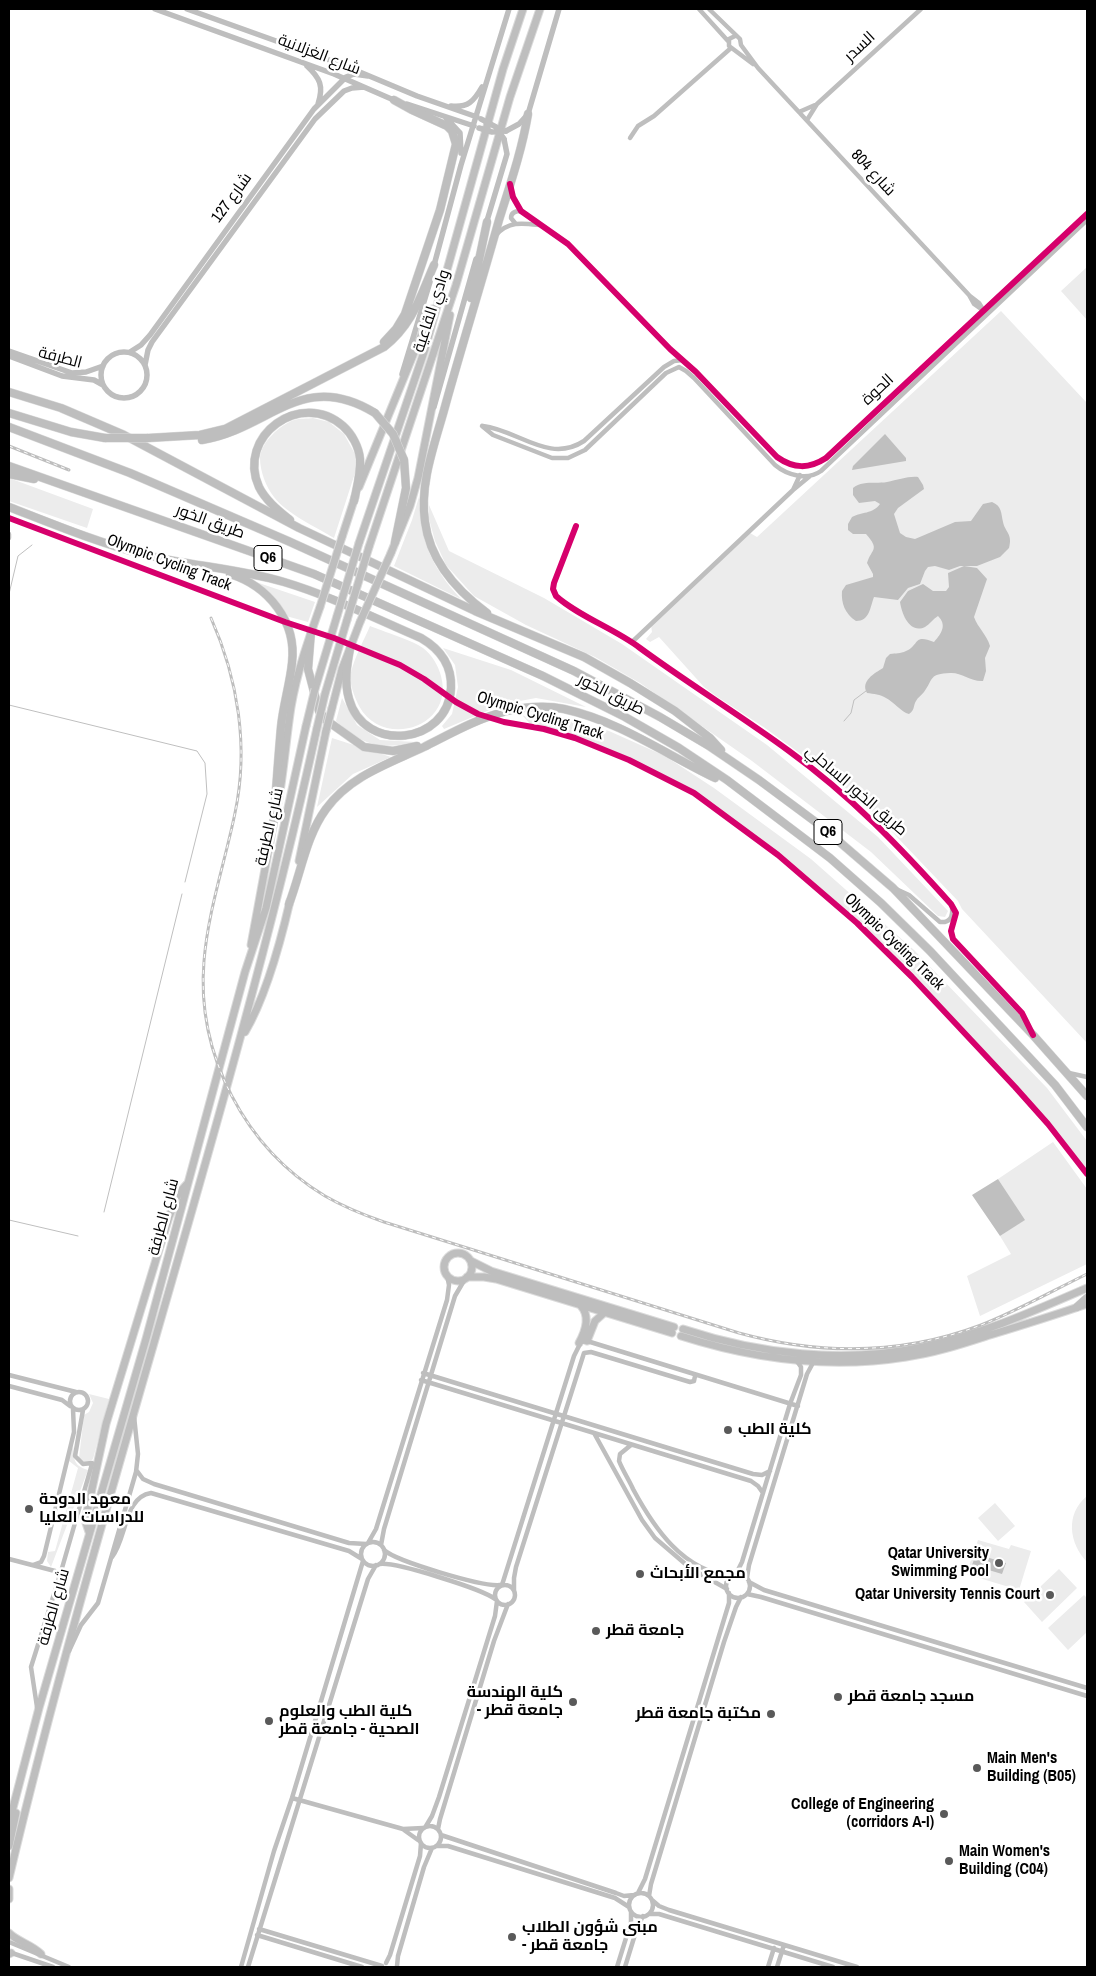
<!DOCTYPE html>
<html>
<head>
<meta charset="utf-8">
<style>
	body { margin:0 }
	#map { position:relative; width:1096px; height:1976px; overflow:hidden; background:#fff; font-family:"Archivo Narrow",sans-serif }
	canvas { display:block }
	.frame { position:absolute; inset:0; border:10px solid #000; pointer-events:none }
</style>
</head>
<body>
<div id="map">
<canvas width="1096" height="1976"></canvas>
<div class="frame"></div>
</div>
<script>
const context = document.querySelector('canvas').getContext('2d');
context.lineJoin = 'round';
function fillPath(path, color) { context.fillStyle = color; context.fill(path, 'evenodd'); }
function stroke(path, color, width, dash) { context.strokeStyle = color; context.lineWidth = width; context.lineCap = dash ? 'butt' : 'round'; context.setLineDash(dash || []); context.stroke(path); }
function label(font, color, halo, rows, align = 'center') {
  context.font = font + ' "Archivo Narrow",Cairo,sans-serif'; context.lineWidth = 5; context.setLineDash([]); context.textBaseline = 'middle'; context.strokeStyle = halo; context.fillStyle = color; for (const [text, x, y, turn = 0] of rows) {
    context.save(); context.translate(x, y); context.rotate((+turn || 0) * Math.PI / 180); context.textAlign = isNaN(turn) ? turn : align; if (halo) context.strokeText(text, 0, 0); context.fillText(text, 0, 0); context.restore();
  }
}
fillPath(new Path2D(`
	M1087,267V320L1061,291Z
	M1001,311L1087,403V1043L962,909L958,901L876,815L809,760L765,728L716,696L704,687L659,637L650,642L646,639L652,632L651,625L750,533L757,537Z
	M313,418L329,422L344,434L355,454L356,470L334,538C316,527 287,514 274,497C266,487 260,471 260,458C261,442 280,425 294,420C300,418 307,419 313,418Z
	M9,478L93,509L87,528L9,501Z
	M419,497C420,540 431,567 461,599L394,566L412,520Z
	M429,505L449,551L544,598L622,644L767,745L878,837L948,911L945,917L938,916L871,852L752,761L640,683L595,657L526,625L474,596L446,565L435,541L429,519Z
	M253,581L315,602L308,622L286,616Z
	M370,626C382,631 414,641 423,648C432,655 438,665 441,676C455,727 383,750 359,706C354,696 349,683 351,673C354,658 364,640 370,626Z
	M443,648L511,670L586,707L536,698L504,704L444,729L442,726L452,714L458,687L455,665Z
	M342,698L357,725L380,740L416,742C379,750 364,746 336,721Z
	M522,715L529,718L559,716L609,731L665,756L714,788L811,859L914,950L1047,1088L1087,1141V1172L1037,1108L935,1002L863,928L789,864L704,798L630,761L583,740L532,726Z
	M332,738L391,757L353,774L317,807Z
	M1053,1142L1087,1189V1264L980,1316L967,1276L1011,1254L1000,1236L1024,1220L998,1179Z
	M89,1394L109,1399L93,1459L89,1462H84L79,1458L84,1415L89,1412L93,1403Z
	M73,1445C75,1457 71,1465 88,1470L51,1567L47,1561L48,1552L55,1551L78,1468L69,1461Z
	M1087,1496V1562C1069,1543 1065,1514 1087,1496Z
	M995,1503L1015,1526L998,1541L978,1518Z
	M978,1540L1009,1549L1011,1545L1031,1551L1019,1590L966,1574Z
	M1059,1569L1077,1588L1042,1622L1024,1602Z
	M1084,1595L1087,1598V1632L1068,1650L1048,1628Z`), '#ececec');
fillPath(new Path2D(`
	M885,434L906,458V461L852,470L853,466Z
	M918,477L923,485L924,489L898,508L894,514L900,533L906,537L915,539L955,522L971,521L983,504L992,502C1002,506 1001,513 1003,522C1005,532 1013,534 1009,548L1000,557L977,566H960L949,570L935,566L928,567L925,571L920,584L908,588L898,600L874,597C870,607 870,621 856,621C845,614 841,603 842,591L846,585L873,577V574L867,563C872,548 880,550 866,534H853L848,530V524L852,517C861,512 873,514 880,504L875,501L859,503L853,495V488C862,480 876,484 887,482C898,480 908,476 918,477Z
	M964,566L977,568L987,579L974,617C978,628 987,635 990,646L985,658L986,671L983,681C971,682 961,672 950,673C929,674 934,678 924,692C922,695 918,697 916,701C913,706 915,710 909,714C901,712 894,702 886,698C880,694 874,694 867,693C860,681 875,673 883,668L886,658L890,654C896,653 900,654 906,651C919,646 913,633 934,642C942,633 947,625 938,616C933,619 930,624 925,627C910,634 902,615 900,602L908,591L923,584L933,591H946L949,587L948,573Z
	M998,1179L1025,1220L1000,1236L972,1195Z
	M976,1554L1006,1563L1002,1574L972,1565Z`), '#bfbfbf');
stroke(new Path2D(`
	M9,594L18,556L32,545
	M9,705L197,751L205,763L207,794L185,882
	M844,721L851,713L854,700L866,691
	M104,1212L182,894
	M9,1220L78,1236`), '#bfbfbf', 1);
const primary = new Path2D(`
	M359,487L432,309
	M342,537L355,497
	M359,543L425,349L503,69L523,9
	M369,547L456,285L510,97L540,9
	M391,553L410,506L418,478L450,315
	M315,689L337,616
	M325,694L347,620
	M332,708L342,669L360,622
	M278,803C284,771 286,739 291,707C297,672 308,641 320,607
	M299,861L326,731
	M251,945L274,820
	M245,1032C265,998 281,940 290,901
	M444 1267a14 14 0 1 1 28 0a14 14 0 1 1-28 0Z
	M471,1261L491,1271L674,1327
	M467,1277H484L496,1279L672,1333
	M683,1329C759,1354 844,1364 923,1347C980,1335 1034,1311 1087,1288
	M681,1336C753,1359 831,1369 906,1357C935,1353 962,1344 990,1335C1023,1325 1055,1315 1087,1304
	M587,1341L595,1321L604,1313
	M579,1343C585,1332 591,1317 581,1306
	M89,1532L86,1523L87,1512L106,1424L169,1217L178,1194L187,1184
	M9,1823L39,1708L146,1339L245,972L266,908L306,726
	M9,1846L16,1813
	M9,1878C100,1492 232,1116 317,728
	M9,1889V1899
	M9,1933C18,1942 31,1944 41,1954
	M9,1954L11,1953`);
const motorway = new Path2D(`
	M471,298L487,222
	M384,342L396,329L405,314L440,210L456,144L452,131L447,126L412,110L394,100
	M9,392L61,408L124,435L299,528L475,611L584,657L630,683L675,711L710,738L721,750
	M9,413L71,432L105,438
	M9,427L130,473L288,541L574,671L660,717L709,746L759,780L821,826L893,888L1033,1035L1087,1096
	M148,438L200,435L225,429L384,347C413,324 420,297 434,265
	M202,440C270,429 302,368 375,413
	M9,466L314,574L543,676L625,717L679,748L727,780L830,858L881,903L930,951L1055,1085L1087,1127
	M9,474L34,479
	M9,507C53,524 96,542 142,554C189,566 237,568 284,582C331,596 376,619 421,638C440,649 452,665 451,688C448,745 364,754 349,699C344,682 347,665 350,649
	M290,520C279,511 266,501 259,487C236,436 301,389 343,426C352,434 359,447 360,459C361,473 357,487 354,501
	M395,542L406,488L404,460
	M230,574C268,586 297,621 292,663C290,684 283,705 281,727C278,760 276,793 273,826
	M487,613C456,590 430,561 425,522C419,482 436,441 446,403C463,342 482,281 499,220C510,185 522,150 528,114
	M311,632L308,669L319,711L326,720L364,747L393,751L417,746
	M289,904C301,873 306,836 326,809C350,776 388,764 424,747C450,734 478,718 507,711C525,707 546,705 564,709C619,721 665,754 715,778
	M1077,1307L1087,1298`);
stroke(primary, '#dbdbdb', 9);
stroke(motorway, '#dbdbdb', 9);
stroke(new Path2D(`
	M699,9L728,41
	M709,9L740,39L741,45L758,68L969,295L974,304L984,311
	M735,36L729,39V46L753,64
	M799,112L815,105
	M807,120L817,104L921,9
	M630,138L638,126L654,116L731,48
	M511,187L513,197L521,211L568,244L670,349L696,372L777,457C794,469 809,469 826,458L1087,214
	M515,223L511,218C511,212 516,211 521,211
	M496,235C509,221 522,223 539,225
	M970,296L979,303L984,311
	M482,426L493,435L552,458H568L585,450L666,373L679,367L686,371L694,378L775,465C787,475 807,481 821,471L1087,220
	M483,426C518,430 549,464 584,441L664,367L674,361L683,360
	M793,490L800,475
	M576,526L554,583L553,589L556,596C578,616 615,629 640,648C689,684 740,715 789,751C850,795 901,848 951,904L956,913L951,931L953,939L1022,1013L1030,1029
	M9,534V538
	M632,642L793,490L810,476
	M896,889L909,895L940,922C950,923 953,917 952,907
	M1069,1073L1087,1077
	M423,1373L753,1474L762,1475L770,1471
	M9,1375L76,1392
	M421,1380L751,1481L758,1486L763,1493
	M9,1386L62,1400L70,1406
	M70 1401a9 9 0 1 1 18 0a9 9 0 1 1-18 0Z
	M83,1410L75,1456L83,1464L92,1463
	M594,1433L642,1520L655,1538L690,1568L727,1589
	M631,1445L620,1454L619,1461C623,1471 629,1480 633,1489C654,1528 683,1571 731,1576
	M137,1471L143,1479L154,1484L349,1543L366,1544
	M361 1554a12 12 0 1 1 24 0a12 12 0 1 1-24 0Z
	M368,1543L376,1529L447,1300L449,1285L447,1275
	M381,1545L384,1529L455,1296L465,1279
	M384,1550C396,1561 482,1587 500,1585
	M112,1557C127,1538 124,1497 151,1493L349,1551L362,1559
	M9,1559L55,1571L59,1577
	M380,1564C396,1562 482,1589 495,1599
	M33,1565L41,1562L44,1556L74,1432L73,1409
	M736,1574L742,1562L790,1404L801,1375V1367L796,1360
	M726 1586a12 12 0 1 1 24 0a12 12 0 1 1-24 0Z
	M747,1578L749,1565L807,1374L814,1361
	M749,1582L764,1590L1087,1688
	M495 1595a10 10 0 1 1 20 0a10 10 0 1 1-20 0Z
	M502,1585L574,1356L581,1342L587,1341L798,1406
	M514,1590V1578L516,1567L584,1353L591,1352L690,1382L694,1381L695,1376
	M747,1594L761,1597L1087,1696
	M69,1651L81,1625L98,1603L136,1472L138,1454L134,1416
	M37,1707L31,1667L60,1575L92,1464
	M292,1798L403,1829L423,1828
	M419 1837a11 11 0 1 1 22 0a11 11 0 1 1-22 0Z
	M426,1826L432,1816L439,1797L495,1616L497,1601
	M438,1829L440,1819L494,1641L508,1604
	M404,1830L418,1840
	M441,1835L616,1893L624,1896L634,1895
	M437,1846H448L615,1898L629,1907
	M638,1893L645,1879L729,1603V1593
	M629 1905a12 12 0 1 1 24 0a12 12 0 1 1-24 0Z
	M649,1896L651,1884L724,1642L736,1607L741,1597
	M652,1900L659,1906L669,1910L857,1967
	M649,1914H659L833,1967
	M259,1929L382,1966
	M257,1935L362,1967
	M9,1942L69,1967
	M9,1952L53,1967
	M386,1963L390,1955L420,1856L421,1843
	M397,1966L398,1956L424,1867L432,1848
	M241,1967L274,1851L292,1798L363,1561
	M248,1967L368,1579L376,1565
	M617,1967L631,1922V1912
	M625,1967L637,1928L643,1916
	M768,1967L774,1948
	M777,1967L784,1945`), '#bebebe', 4.5);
stroke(new Path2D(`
	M155,9L334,74L396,101
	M187,9L343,65L417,96L477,117
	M307,66C320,78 324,86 318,104
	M407,104L474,126
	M451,106C468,108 474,101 482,87
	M446,118L460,133L461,153
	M506,131L519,124L528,114L559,9
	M486,224L507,154L504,139
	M433,269L461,165L509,9
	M9,351L72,373L86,372L103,366
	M101 375a23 23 0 1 1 46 0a23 23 0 1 1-46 0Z
	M130,352L141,345L150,335L314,109L346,77L354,74L368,76
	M9,356L62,376L94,380L103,385
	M145,365L148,350L152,342L315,119L344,91L352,88L364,87
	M402,374L430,282
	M434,407L476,259`), '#bebebe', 5.5);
stroke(primary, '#bebebe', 7);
stroke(motorway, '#bebebe', 8);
const rail = new Path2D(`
	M9,446L69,470
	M211,618C238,679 249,747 235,813C225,862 208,911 204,961C196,1054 245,1148 325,1196C344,1207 364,1215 384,1222L739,1333C819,1355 902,1355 981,1325C1017,1311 1052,1291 1087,1274`);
stroke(rail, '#bebebe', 3);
stroke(rail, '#fff', 1, [4]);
const primaryBridge = new Path2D(`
	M320,607L342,537
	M337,616L359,543
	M347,620L369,547
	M360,622L391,553
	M306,726L315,689
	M317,728L325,694
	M326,731L332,708`);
const motorwayBridge = new Path2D(`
	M375,413L393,434L404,460
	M105,438H148`);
stroke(primaryBridge, '#dbdbdb', 9, []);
stroke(motorwayBridge, '#dbdbdb', 9, []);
stroke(new Path2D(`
	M481,119L496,127L504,139
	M479,128L492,132L506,131`), '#bebebe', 5.5);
stroke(primaryBridge, '#bebebe', 7);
stroke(motorwayBridge, '#bebebe', 8);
stroke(new Path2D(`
	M510,184L513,197L521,211L568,244L670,349L696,372L777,457C794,469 809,469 826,458L1087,214
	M9,518L285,622L334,638L400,665L424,679L456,702L478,714L504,722L544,729L575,738L629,760L694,793L778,855L857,923L912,977L1015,1087L1048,1124L1087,1174
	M576,526L554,583L553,589L556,596C578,616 615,629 640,648C689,684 740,715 789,751C850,795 901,848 951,904L956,913L951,931L953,939L1022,1013L1033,1035`), '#d6006c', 6);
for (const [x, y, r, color] of [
	[728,1430,5,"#595959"],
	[29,1509,5,"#595959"],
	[999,1563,5,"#595959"],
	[640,1574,5,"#595959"],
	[1050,1595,5,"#595959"],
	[596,1631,5,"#595959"],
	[838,1697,5,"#595959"],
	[573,1702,5,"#595959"],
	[771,1714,5,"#595959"],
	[269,1721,5,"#595959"],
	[977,1768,5,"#595959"],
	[944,1814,5,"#595959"],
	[949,1861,5,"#595959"],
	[512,1937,5,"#595959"]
]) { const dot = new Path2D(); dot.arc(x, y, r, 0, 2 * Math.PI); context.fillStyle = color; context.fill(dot); stroke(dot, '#fff', 2); }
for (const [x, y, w] of [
	[268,558,28],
	[828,832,28]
]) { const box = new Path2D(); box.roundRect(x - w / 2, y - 12.5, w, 25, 4); context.fillStyle = '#fff'; context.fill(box); stroke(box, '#000', 1); }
label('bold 15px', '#000', null, [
	["Q6",268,558],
	["Q6",828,832]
]);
label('16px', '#000', '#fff', [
	["السدر",860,47,-43],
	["شارع الغزلانية",319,55,21],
	["شارع 804",873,173,47],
	["شارع 127",232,198,-54],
	["وادي القاعية",432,311,-72],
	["الطرفة",60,358,15],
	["الحوة",878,390,-43],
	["طريق الخور",210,522,20],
	["Olympic Cycling Track",169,563,21],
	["طريق الخور",611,695,27],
	["Olympic Cycling Track",540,716,17],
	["طريق الخور الساحلي",856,791,41],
	["شارع الطرفة",270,827,-77],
	["Olympic Cycling Track",894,942,44],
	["شارع الطرفة",164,1217,-75],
	["شارع الطرفة",54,1607,-74]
]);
label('bold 16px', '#000', '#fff', [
	["كلية الطب",738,1430],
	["معهد الدوحة",39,1500],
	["للدراسات العليا",39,1518],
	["Qatar University",989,1554,"right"],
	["Swimming Pool",989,1572,"right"],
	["مجمع الأبحاث",650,1574],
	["Qatar University Tennis Court",1040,1595,"right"],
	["جامعة قطر",606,1631],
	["كلية الهندسة",563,1693,"right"],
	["- جامعة قطر",563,1711,"right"],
	["مسجد جامعة قطر",848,1697],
	["كلية الطب والعلوم",279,1712],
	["الصحية - جامعة قطر",279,1730],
	["مكتبة جامعة قطر",761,1714,"right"],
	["Main Men's",987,1759],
	["Building (B05)",987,1777],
	["College of Engineering",934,1805,"right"],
	["(corridors A-I)",934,1823,"right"],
	["Main Women's",959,1852],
	["Building (C04)",959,1870],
	["مبنى شؤون الطلاب",522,1928],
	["- جامعة قطر",522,1946]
], 'left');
</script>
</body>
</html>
